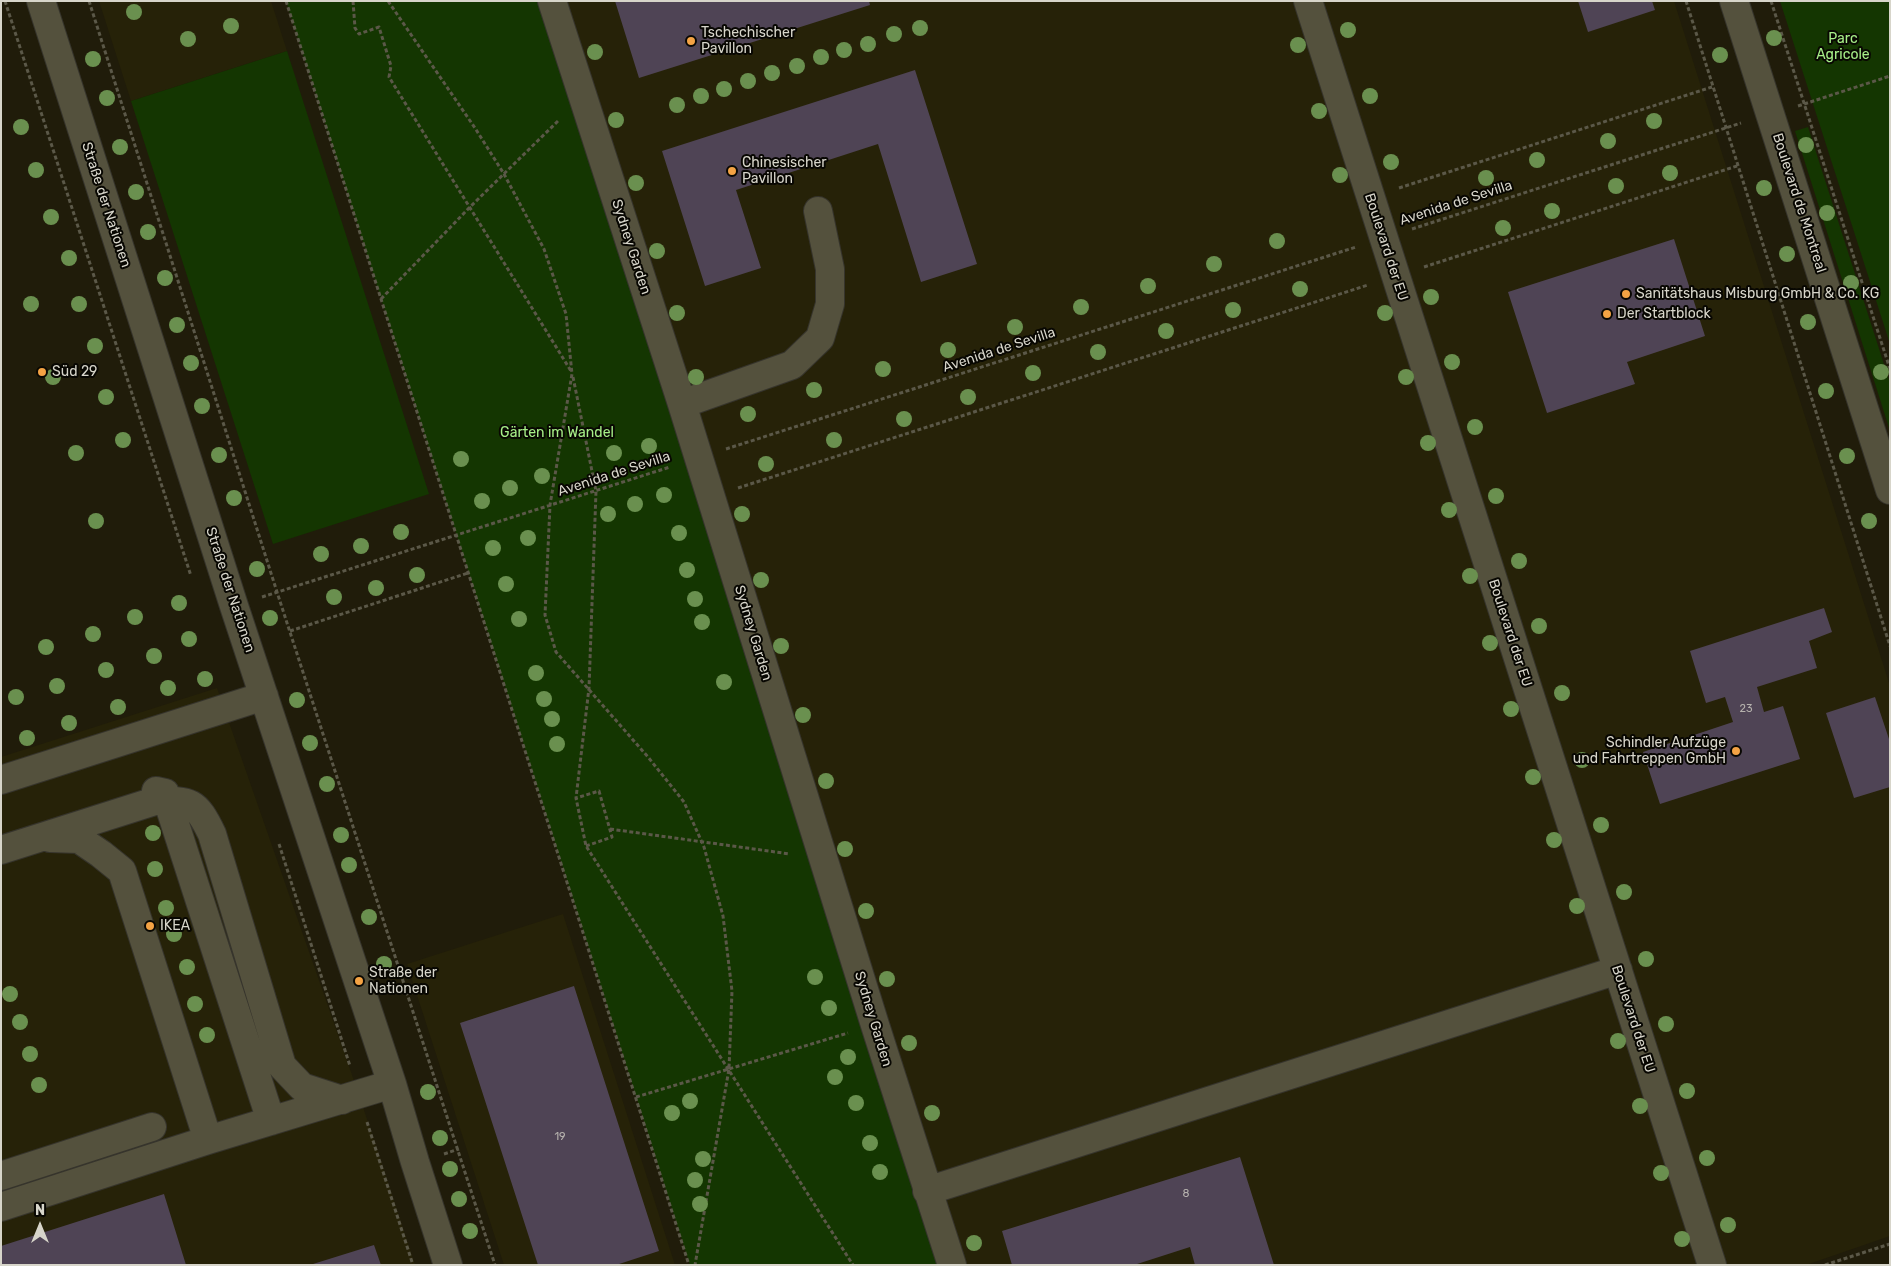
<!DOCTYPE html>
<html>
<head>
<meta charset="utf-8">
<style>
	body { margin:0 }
	#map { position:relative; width:1891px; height:1266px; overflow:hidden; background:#201c0a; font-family:Rubik,sans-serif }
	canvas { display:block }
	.frame { position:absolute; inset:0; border:2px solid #d7d5ca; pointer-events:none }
	.north { position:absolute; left:15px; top:1201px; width:50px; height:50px; -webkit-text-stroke:4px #080702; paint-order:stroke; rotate:0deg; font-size:14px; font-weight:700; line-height:20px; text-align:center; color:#d7d5ca }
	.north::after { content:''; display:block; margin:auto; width:18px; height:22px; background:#d7d5ca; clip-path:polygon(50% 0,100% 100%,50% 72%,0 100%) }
</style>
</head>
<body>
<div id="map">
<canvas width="1891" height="1266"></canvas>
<div class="frame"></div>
<div class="north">N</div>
</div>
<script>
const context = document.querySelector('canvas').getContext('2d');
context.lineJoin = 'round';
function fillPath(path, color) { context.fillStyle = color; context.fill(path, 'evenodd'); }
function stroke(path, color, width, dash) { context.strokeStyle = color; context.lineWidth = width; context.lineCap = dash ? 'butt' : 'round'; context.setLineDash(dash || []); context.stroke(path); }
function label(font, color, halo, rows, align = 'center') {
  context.font = font + ' Rubik,sans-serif'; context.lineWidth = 4; context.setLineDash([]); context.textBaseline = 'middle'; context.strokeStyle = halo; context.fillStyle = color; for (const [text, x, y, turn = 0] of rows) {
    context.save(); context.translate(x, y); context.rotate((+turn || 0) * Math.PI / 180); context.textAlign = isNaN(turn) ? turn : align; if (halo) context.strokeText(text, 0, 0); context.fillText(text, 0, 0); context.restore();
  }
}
fillPath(new Path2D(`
	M99,1H271L287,51L131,101Z
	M552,1H1674L1890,686V1236L1806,1265H952Z
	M217,688L359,1095L415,1265H1V757Z
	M563,914L675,1265H504L407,964Z`), '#262208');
fillPath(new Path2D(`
	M286,1H552L952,1265H690Z
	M1780,1H1890V344Z
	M287,51L429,494L273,544L131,101Z
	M1808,127L1890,383V431L1795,131Z`), '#143601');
fillPath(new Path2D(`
	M615,1H869L870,5L639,78Z
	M1578,1H1652L1655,10L1588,32Z
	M915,70L977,264L921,282L878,144L736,190L761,268L705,286L662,151Z
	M1674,239L1705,336L1627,362L1635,384L1547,413L1508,292Z
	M1824,608L1832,632L1809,641L1817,668L1757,687L1764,712L1783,706L1800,759L1660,804L1643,752L1733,722L1725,697L1706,703L1690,651Z
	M1875,697L1890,742V787L1854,798L1826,713Z
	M574,986L659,1251L616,1265H538L460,1023Z
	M1240,1157L1274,1265H1195L1190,1247L1134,1265H1012L1002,1231Z
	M164,1194L186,1265H1V1246Z
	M374,1245L381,1265H314L313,1264Z`), '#4f4455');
const minor = new Path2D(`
	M41,1L234,606L392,1084L415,1162L448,1265
	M552,1L682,404L875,1025L952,1265
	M1308,1L1712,1265
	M1734,1L1890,490
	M682,404L792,365L820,338L830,304V269L818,211
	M1,780L264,696
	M156,791L165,793L271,1121
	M50,838L79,839L101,854L122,871L208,1140
	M1,850L155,801C191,800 196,801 212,834L282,1066L302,1087L342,1100
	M1,1176L152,1127
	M927,1191L1618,970
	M1,1207L208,1140L392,1084`);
stroke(minor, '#36342c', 30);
stroke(new Path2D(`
	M5,1L191,576
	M89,1L277,592L495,1265
	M286,1L689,1265
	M353,1L355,28L359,34L379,27L391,66L389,77L571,371
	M388,1L475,128L504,174L544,249L566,314L572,374L550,505L545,615L556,652L648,757L684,802L704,847L723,916L732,991L729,1069L695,1265
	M1686,1L1890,646
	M1771,1L1890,369
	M1798,106L1890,76
	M1399,188L1712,87
	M1412,229L1741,123
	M1424,267L1737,166
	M381,299L470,207L559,120
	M573,377L596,491L589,688L576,798
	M726,449L1356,247
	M738,488L1368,285
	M262,597L670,467
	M290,631L468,573
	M610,829L790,854
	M279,844L350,1066
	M586,846L612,837L599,791L576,798L586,846L853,1265
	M636,1097L848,1033
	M367,1122L413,1265
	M444,1154L459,1149
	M1825,1265L1890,1244`), '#5b5848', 3, [4, 2.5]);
stroke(minor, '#54513d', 28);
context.fillStyle = '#6a904f';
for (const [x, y] of [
	[134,12],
	[231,26],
	[920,28],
	[1348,30],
	[894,34],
	[1774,38],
	[188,39],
	[868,44],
	[1298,45],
	[844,50],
	[595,52],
	[1720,55],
	[821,57],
	[93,59],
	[797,66],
	[772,73],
	[748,81],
	[724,89],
	[701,96],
	[1370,96],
	[107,98],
	[677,105],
	[1319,111],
	[616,120],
	[1654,121],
	[21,127],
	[1608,141],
	[1806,145],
	[120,147],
	[1537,160],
	[1391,162],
	[36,170],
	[1670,173],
	[1340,175],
	[1486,178],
	[636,183],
	[1616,186],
	[1764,188],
	[136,192],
	[1552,211],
	[1827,213],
	[51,217],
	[1503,228],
	[148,232],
	[1277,241],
	[657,251],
	[1787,254],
	[69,258],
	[1214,264],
	[165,278],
	[1851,283],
	[1148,286],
	[1300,289],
	[1431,297],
	[31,304],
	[79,304],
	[1081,307],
	[1233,310],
	[677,313],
	[1385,313],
	[1808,322],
	[177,325],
	[1015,327],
	[1166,331],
	[95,346],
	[948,350],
	[1098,352],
	[1452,362],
	[191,363],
	[883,369],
	[1881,372],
	[1033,373],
	[53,377],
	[696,377],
	[1406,377],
	[814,390],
	[1826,391],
	[106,397],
	[968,397],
	[202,406],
	[748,414],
	[904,419],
	[1475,427],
	[123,440],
	[834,440],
	[1428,443],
	[649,446],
	[76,453],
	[614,453],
	[219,455],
	[1847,456],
	[461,459],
	[766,464],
	[542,476],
	[510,488],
	[664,495],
	[1496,496],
	[234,498],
	[482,501],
	[635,504],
	[1449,510],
	[608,514],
	[742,514],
	[96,521],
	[1869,521],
	[401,532],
	[679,533],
	[528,538],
	[361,546],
	[493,548],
	[321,554],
	[1519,561],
	[257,569],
	[687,570],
	[417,575],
	[1470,576],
	[761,580],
	[506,584],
	[376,588],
	[334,597],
	[695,599],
	[179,603],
	[135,617],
	[270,618],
	[519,619],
	[702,622],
	[1539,626],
	[93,634],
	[189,639],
	[1490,643],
	[781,646],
	[46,647],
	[154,656],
	[106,670],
	[536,673],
	[205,679],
	[724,682],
	[57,686],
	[168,688],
	[1562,693],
	[16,697],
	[544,699],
	[297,700],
	[118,707],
	[1511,709],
	[803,715],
	[552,719],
	[69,723],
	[27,738],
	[310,743],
	[557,744],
	[1582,760],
	[1533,777],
	[826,781],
	[327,784],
	[1601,825],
	[153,833],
	[341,835],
	[1554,840],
	[845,849],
	[349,865],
	[155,869],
	[1624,892],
	[1577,906],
	[166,908],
	[866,911],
	[369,917],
	[174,934],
	[1646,959],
	[384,964],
	[187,967],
	[815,977],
	[887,979],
	[10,994],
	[195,1004],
	[829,1008],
	[20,1022],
	[1666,1024],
	[207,1035],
	[1618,1041],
	[909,1043],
	[30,1054],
	[848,1057],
	[835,1077],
	[39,1085],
	[1687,1091],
	[428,1092],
	[690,1101],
	[856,1103],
	[1640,1106],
	[672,1113],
	[932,1113],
	[440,1138],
	[870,1143],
	[1707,1158],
	[703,1159],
	[450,1169],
	[880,1172],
	[1661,1173],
	[695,1180],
	[459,1199],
	[700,1204],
	[1728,1225],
	[470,1231],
	[1682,1239],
	[974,1243]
]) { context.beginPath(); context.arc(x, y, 8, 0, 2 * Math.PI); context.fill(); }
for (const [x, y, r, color] of [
	[691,41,5,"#f4a344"],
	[732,171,5,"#f4a344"],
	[1626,294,5,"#f4a344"],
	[1607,314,5,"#f4a344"],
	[42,372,5,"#f4a344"],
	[1736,751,5,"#f4a344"],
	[150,926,5,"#f4a344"],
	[359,981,5,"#f4a344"]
]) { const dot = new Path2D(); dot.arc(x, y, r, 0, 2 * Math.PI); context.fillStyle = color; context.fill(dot); stroke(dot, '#080702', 2); }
label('11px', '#b5b1ad', null, [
	["23",1746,709],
	["19",560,1137],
	["8",1186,1194]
]);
label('14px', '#d7d5ca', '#080702', [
	["Tschechischer",701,33],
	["Pavillon",701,49],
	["Chinesischer",742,163],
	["Pavillon",742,179],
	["Sanitätshaus Misburg GmbH & Co. KG",1636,294],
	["Der Startblock",1617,314],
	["Süd 29",52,372],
	["Schindler Aufzüge",1726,743,"right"],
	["und Fahrtreppen GmbH",1726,759,"right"],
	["IKEA",160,926],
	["Straße der",369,973],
	["Nationen",369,989]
], 'left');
label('14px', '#a7ef88', '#080702', [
	["Parc",1843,39],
	["Agricole",1843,55],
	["Gärten im Wandel",557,433]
]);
label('14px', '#d7d5ca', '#080702', [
	["Avenida de Sevilla",1456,203,-18],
	["Boulevard de Montreal",1799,203,72],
	["Straße der Nationen",106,205,72],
	["Sydney Garden",631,247,72],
	["Boulevard der EU",1386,247,72],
	["Avenida de Sevilla",999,350,-18],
	["Avenida de Sevilla",614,474,-18],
	["Straße der Nationen",230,590,72],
	["Sydney Garden",753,633,73],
	["Boulevard der EU",1510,633,72],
	["Sydney Garden",873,1019,73],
	["Boulevard der EU",1633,1019,72]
]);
</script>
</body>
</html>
